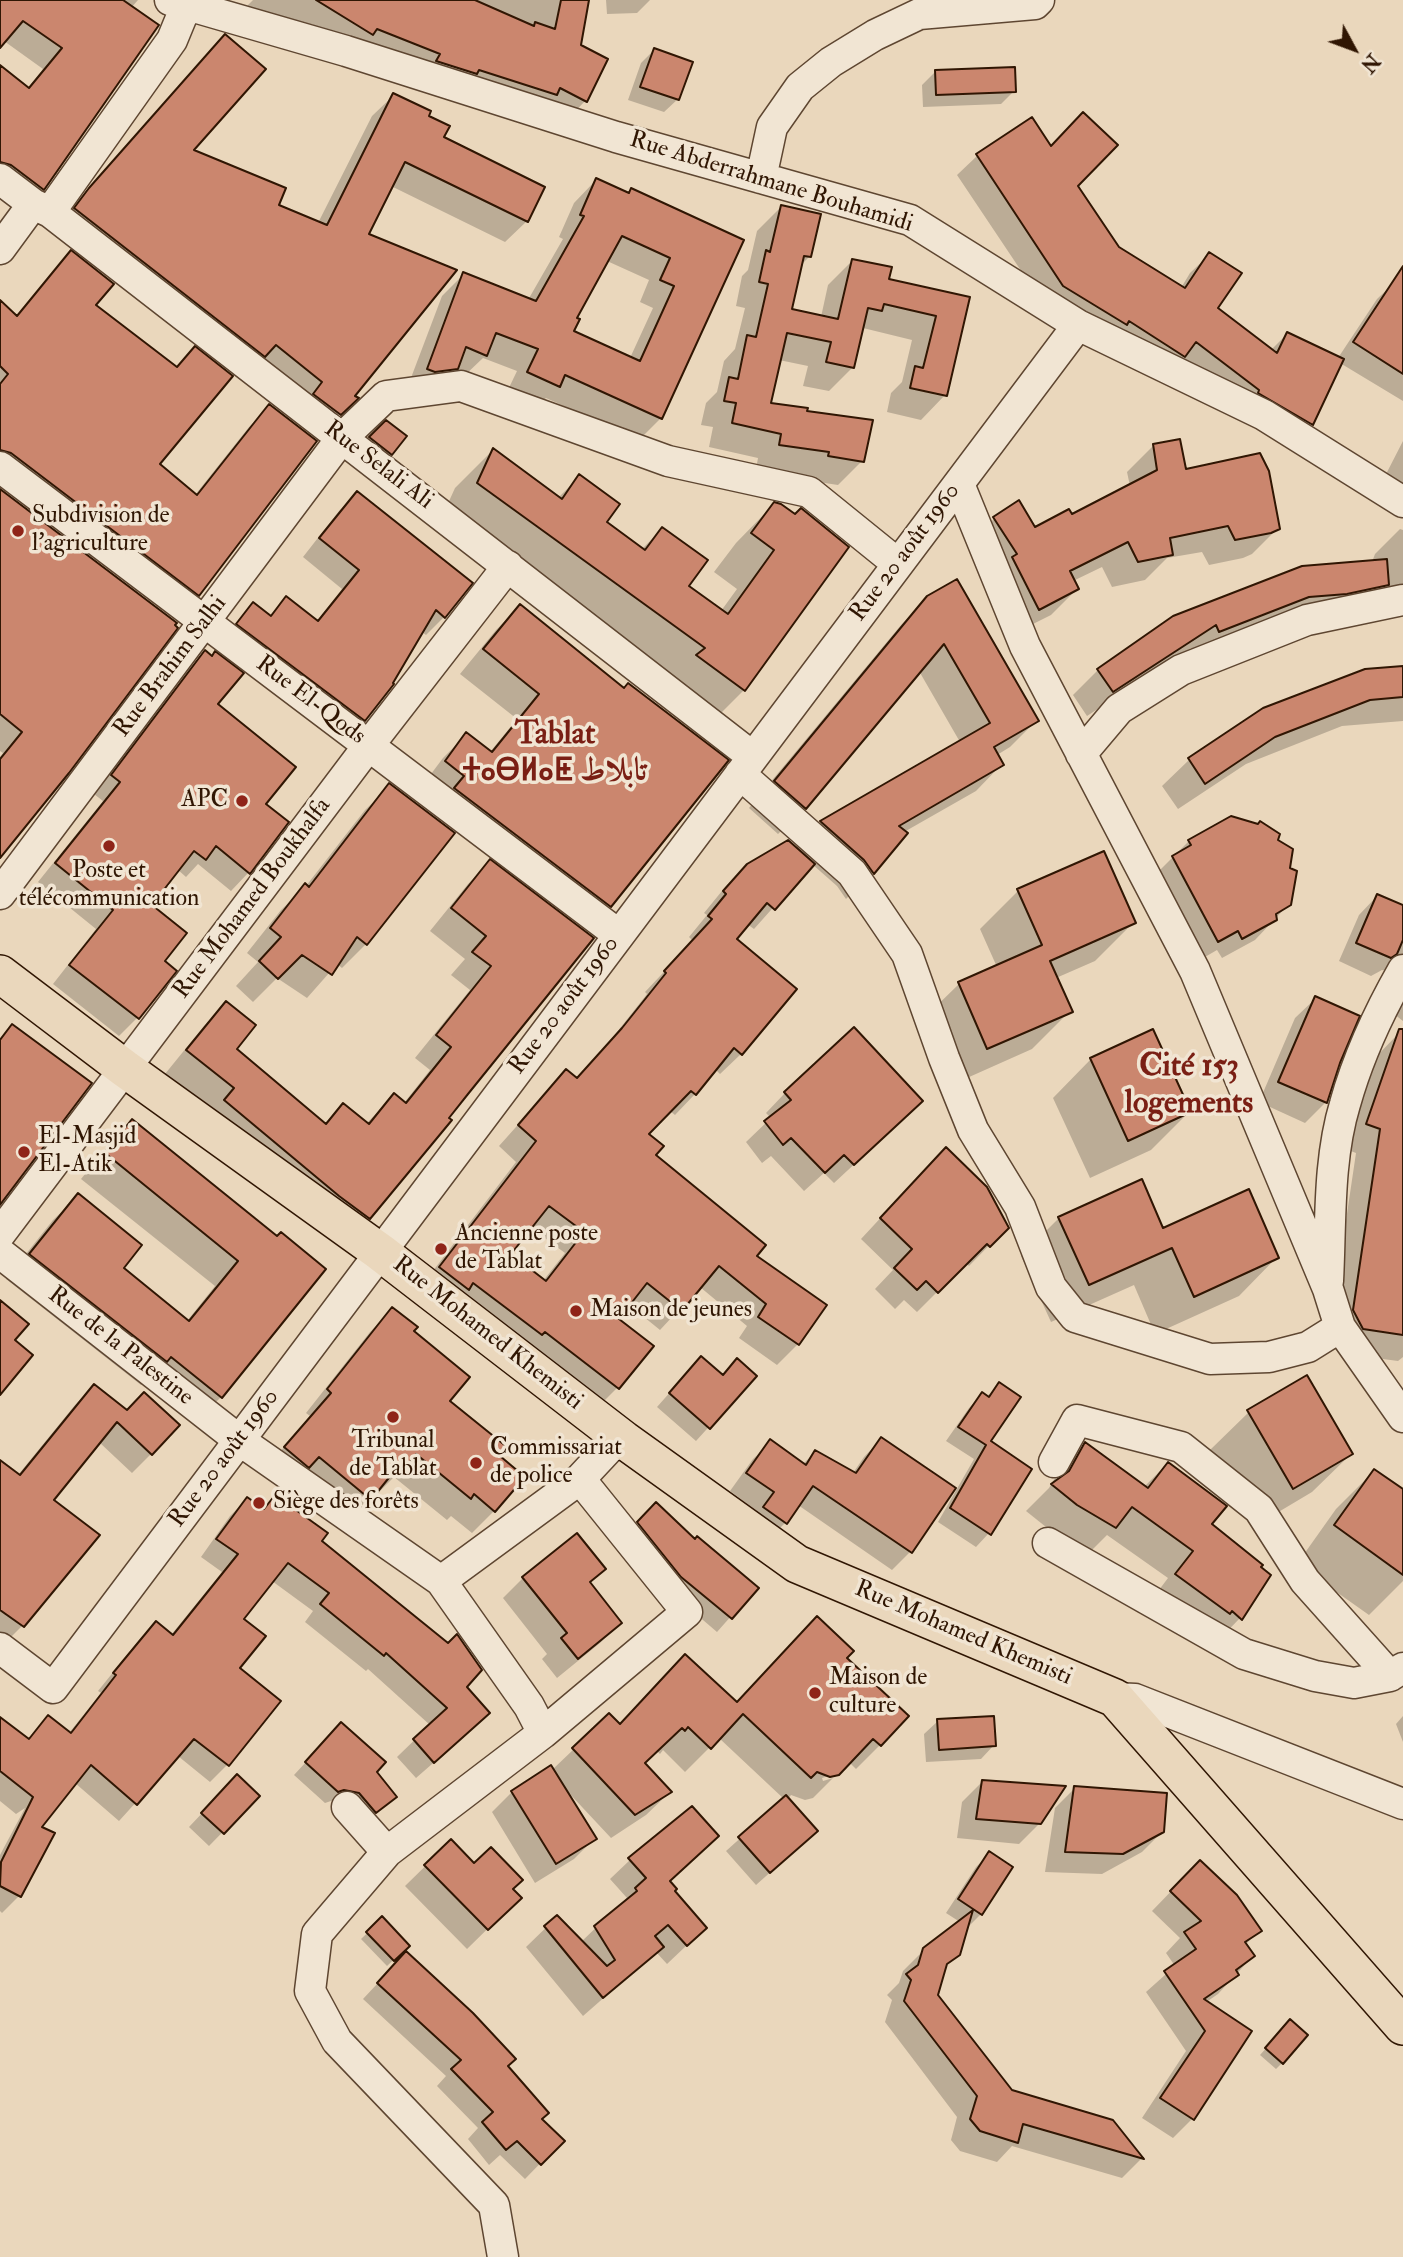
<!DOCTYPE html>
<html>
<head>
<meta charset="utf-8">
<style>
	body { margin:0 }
	#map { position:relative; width:1403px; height:2257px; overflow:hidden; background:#ead7bc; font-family:"IM FELL Double Pica",serif }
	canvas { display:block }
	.north { position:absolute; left:1319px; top:14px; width:70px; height:70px; -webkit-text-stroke:5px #f1e5d3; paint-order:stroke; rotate:131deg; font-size:19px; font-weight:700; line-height:28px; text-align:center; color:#301603 }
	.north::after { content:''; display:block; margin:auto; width:24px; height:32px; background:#301603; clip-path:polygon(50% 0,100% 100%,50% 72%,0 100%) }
</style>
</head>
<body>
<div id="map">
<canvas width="1403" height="2257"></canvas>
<div class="north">N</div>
</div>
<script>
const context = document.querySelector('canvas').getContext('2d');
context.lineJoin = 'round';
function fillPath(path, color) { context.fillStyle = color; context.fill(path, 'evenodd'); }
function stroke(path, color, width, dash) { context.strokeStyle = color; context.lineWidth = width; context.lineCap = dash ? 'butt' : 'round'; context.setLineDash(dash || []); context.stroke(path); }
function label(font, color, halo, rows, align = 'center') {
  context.font = font + ' "IM FELL Double Pica",Amiri,"Noto Sans Tifinagh",serif'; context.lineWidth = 7; context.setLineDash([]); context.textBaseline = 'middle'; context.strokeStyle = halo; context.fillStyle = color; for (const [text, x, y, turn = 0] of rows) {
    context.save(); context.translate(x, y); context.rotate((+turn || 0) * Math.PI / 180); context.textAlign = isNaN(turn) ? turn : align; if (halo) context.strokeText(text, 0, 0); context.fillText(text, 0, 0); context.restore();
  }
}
fillPath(new Path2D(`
	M0,0H138L131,8L43,189L23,209L0,194V68L27,89L43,69L4,41L0,46Z
	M253,0H587L579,46L606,60L585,101L569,118L355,50L312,24L305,31L242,23L248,5Z
	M606,0H650L637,13L607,14Z
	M225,36L191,151L277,206L318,223L372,116L394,95L426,117L442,138L527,221L505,242L391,186L366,235L353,396L356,398L318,435L68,211Z
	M654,50L678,99L664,112L628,100L641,63Z
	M935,72L1014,91L1001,104L923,107L922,85Z
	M1031,119L1118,249L1181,288L1190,273L1210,254L1216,308L1271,350L1287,334L1338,358L1377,299L1395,282L1403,287V401L1340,363L1311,424L1292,443L1044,305L957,175L977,156Z
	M596,180L627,194L631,190L742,241L661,418L639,440L546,398L536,408L506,394L517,371L483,358L463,377L406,391L442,296L464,274L528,300L563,239L559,237L574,203ZM607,261L649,280L640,302L653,308L630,358L572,332L575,319Z
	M781,207L810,256L800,266L790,310L821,317L828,285L852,261L887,280L968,298L945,395L921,420L887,412L891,393L902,382L912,340L863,328L853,367L829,391L803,386L808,366L779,360L769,404L805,413L862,461L838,485L805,480V476L756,469L758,458L709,447L713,427L701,425L706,403L717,392L724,361L735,349L745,308L736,306L742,276L748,270L757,231Z
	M71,253L93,306L175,368L195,349L158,464L195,495L249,427L270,407L198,595L178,615L0,480V319L15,317Z
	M386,422L390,454L384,460L364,444Z
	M1403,441V490L1383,480Z
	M1153,446L1184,471L1278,528L1252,554L1243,558L1209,565L1202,552L1167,558L1145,580L1112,587L1102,567L1073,581L1077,589L1051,615L1013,634L968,544L994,519L1018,503L1035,529L1071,516L1130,486L1127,472Z
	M493,450L558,498L579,477L605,523L642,549L662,529L687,586L721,611L737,589L714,572L736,543L774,504L795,516L744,690L706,728L440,521L455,488Z
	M0,491L175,623L21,829L22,832L0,859V757L3,753L0,751Z
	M357,493L444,617L426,635L421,631L364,720L346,738L220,642L253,605L268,617L286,599L316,622L342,589L303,557L339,511Z
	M1400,529L1403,530V584L1391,596L1194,655L1191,648L1087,716L1073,695L1098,670L1372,562L1375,554Z
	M928,598L1036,721L1010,747L997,755L1002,764L976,791L904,832L905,833L872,873L846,899L837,886L812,864L754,929L747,924L734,939L741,1054L720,1074L715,1069L695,1094L675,1115L670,1111L647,1134L654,1155L754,1256L825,1305L798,1344L777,1365L739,1338L747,1326L700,1287L660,1330L628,1304L616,1320L617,1388L597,1408L420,1288L516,1162L499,1146L566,1071L576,1080L602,1051L647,994L645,992L693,941L689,937L707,915L704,913L726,886L748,865L795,848L821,823L960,742L919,671L805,808L778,834L749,808L901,625ZM530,1227L565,1253L543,1281L509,1254Z
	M520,606L609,906L586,929L432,813L441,800L422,786L443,758L466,735L490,752L517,719L460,674L496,630Z
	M205,652L249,872L231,891L198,864L186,877L177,869L149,905L162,962L174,971L137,1018L119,1036L53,984L96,929L38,882L103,801L94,794L187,670Z
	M1403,667V721L1342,726L1246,764L1178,809L1162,786L1189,760L1264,709Z
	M390,786L366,944L342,968L337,964L307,998L277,978L253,1002L236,986L258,962L247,953L281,910L306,886L365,810Z
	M1275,840L1288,870L1289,904L1255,940L1222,958L1217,950L1198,961L1153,877L1189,841Z
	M490,862L591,938L369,1218L346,1240L213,1111L165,1074L204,1026L226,1003L234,1050L324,1124L343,1105L366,1124L394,1095L404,1103L430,1070L415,1058L470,990L451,975L465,959L430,931L468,884Z
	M1018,891L1133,923L1095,961L1056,978L1070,1011L1032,1049L949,1086L920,1022L959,984L997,967L980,929Z
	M1377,896L1403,907V989L1393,973L1382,970L1371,976L1339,961L1359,915Z
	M1316,998L1338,1063L1326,1102L1305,1123L1259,1102L1295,1018Z
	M1403,1002V1021L1394,1014Z
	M1398,1034L1403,1036V1357L1398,1361L1338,1353L1329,1335L1356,1153L1343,1148L1374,1059Z
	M1091,1059L1189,1112L1151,1150L1090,1178L1053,1098Z
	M785,1093L902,1120L834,1183L824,1173L804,1191L771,1156L762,1163L746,1142L771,1118L766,1113Z
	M133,1121L277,1238L324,1269L221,1397L196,1422L145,1381L141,1385L6,1279L53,1220L78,1196L121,1268L187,1321L215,1286L81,1179L108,1146Z
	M926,1169L1007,1227L969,1266L966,1263L917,1312L904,1300L895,1309L875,1289L893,1270L861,1239Z
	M1059,1218L1163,1230L1277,1257L1239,1296L1155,1334L1134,1285L1051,1322L1021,1256Z
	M393,1309L412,1331L448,1401L497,1456L494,1511L472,1533L451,1516L447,1520L394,1477L377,1494L375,1492L347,1521L264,1471L310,1416L306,1413L370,1332Z
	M688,1372L722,1376H755L696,1441L657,1407Z
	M999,1385L988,1442L989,1533L976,1547L938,1522L974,1459L946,1441L969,1408L982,1394L986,1397Z
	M94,1386L151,1454L132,1473L99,1442L51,1501L98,1535L22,1626L3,1645L0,1643V1462L18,1475L75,1405Z
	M1249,1412L1351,1454L1312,1492L1255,1526L1210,1450Z
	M881,1439L910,1552L892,1570L798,1505L785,1523L767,1541L746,1526L757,1511L730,1491L753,1459L771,1442L803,1464L815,1452L853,1473L864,1457Z
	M1085,1444L1144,1487L1167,1464L1180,1471L1224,1506L1210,1524L1240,1618L1214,1645L1150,1602L1168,1578L1107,1535L1088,1554L1051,1531L1026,1511L1049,1488L1059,1471Z
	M1374,1471L1403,1492V1581L1369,1615L1297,1564L1336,1509Z
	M275,1497L465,1686L471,1730L416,1778L397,1757L430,1725L368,1669L366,1671L305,1622L313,1611L272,1581L241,1619L237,1668L278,1701L227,1765L210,1782L178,1756L119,1821L75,1783L39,1827L19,1896L2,1913L0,1911V1855L25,1808L16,1814L0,1801V1719L27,1740L48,1717L69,1733L101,1693L98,1691L139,1640L156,1623L171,1635L222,1572L201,1557L230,1516L247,1499L262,1510Z
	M656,1505L694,1541L756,1588L717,1632L668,1590L625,1537Z
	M523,1578L588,1583L620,1623L600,1643L557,1678L542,1659L547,1654L503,1598Z
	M844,1658L880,1745L856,1769L849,1762L838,1773L822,1778L823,1781L833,1778L813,1798L805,1800L791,1795L788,1799L802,1844L756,1885L726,1851L784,1799L719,1738L685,1772L663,1750L660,1754L657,1751L643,1764L670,1792L646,1815L611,1838L568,1792L594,1839L574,1859L535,1883L492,1812L512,1792L552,1770L574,1749L619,1725L736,1704Z
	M1403,1716V1742L1396,1724Z
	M938,1721L994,1745L981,1759L926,1762L924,1734Z
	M330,1736L375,1772L395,1797L363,1824L347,1804L331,1801L325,1803L294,1775Z
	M983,1781L1040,1823L1019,1844L957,1838L962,1802Z
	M1075,1788L1163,1831L1142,1852L1102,1874L1045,1872L1055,1808Z
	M224,1790L258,1796L209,1846L189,1827Z
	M451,1841L474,1865L511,1889L519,1898L467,1949L405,1886Z
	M989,1854L981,1914L968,1927L959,1954L944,1968L936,1995L1011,2092L1112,2121L1141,2159L1122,2178L1012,2146L997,2162L960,2151L951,2140L957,2117L885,2022L892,2000L887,1995L899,1983L903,1971L924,1950L960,1922L946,1913L976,1867Z
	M630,1860L673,1891L705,1928L667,1964L656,1952L583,2016L526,1947L557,1917L581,1942L627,1898L610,1879Z
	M1181,1881L1259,1931L1245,1945L1253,1956L1218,1994L1205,2003L1250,2031L1192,2119L1173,2138L1142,2118L1186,2051L1146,1992L1175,1966L1166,1953L1180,1938L1152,1911Z
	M382,1919L408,1946L387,1966L361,1939Z
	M391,1969L506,2066L540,2119L562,2141L525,2179L500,2155L489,2165L468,2139L478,2128L437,2086L446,2076L363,1999Z
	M1284,2028L1282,2063L1276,2069L1260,2055Z`), '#0003');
const building = new Path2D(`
	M0,0H123L159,25L44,190L11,165L0,162V65L29,88L62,48L23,21L0,48Z
	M316,0H475L534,26L535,22L555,29L561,0H589L581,45L608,59L587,102L560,88L557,95L479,70L477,74L436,61L440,54L377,29L373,35Z
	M225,34L266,69L194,150L286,188L279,205L327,225L393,93L431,111L429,116L450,126L444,137L545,187L528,222L405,162L369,234L457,270L355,396L359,398L341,415L313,394L322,382L276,345L265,357L74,208L89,188Z
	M654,48L693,62L679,100L640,87Z
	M1015,67L1016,92L936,95L935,70Z
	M1083,112L1118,145L1078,186L1119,247L1185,288L1209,252L1242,273L1218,308L1277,353L1287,332L1344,359L1313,425L1258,393L1259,390L1196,342L1185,357L1129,321L1127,325L1063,286L976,154L1032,117L1051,146Z
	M596,178L629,193L631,188L744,240L662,419L565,375L560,387L527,372L538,349L496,333L487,356L466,347L458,369L435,372L427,369L463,272L536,301L584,216L580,215ZM622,236L670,258L660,280L674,286L640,361L574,331L580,319L577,318Z
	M781,205L821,214L811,257L804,256L792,309L838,319L852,259L892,267L889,279L970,297L947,396L910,388L915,366L923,368L936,316L884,304L882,311L868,308L854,368L826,362L831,342L787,333L771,403L808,408L807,411L873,420L864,462L828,456L829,452L779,445L781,434L732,423L736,403L724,401L729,377L738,379L747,335L756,337L768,284L759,282L766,250L770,252Z
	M71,250L114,284L96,305L177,367L195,346L233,376L160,464L197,495L269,404L317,441L199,596L11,453L0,450V384L8,374L0,366V300L17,316Z
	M1403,266V374L1353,342Z
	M386,420L407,436L392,455L369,437Z
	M1180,439L1186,469L1260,453L1269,471L1280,529L1271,533L1235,540L1228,526L1170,538L1173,555L1138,562L1128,542L1070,571L1079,589L1039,610L1012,557L1017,554L993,517L1019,500L1035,527L1069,509L1072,514L1157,470L1153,444Z
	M493,448L562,499L579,474L620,504L607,522L645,550L662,527L708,560L689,586L728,614L774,550L751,533L774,502L781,504L795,514L801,508L849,547L745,691L696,655L705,648L477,483Z
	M0,489L177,623L175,625L178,628L69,773L0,858V759L22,732L0,714Z
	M357,491L473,583L445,618L436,610L393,683L394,684L365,721L236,624L253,602L271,616L286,596L318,621L359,570L319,538Z
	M1387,559L1389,585L1347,594L1309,597L1219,632L1216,625L1113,692L1097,669L1173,616L1302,566Z
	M957,579L1039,721L994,747L1004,765L899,826L908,833L874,874L864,860L820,821L990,723L944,644L806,809L774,781L927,596Z
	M520,604L624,688L628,683L729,760L611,907L454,788L464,776L445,761L466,732L492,752L539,694L483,649Z
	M205,650L212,656L215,651L244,673L218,704L296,767L266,804L289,822L250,874L216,846L206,860L194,851L152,905L187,933L165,961L177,971L139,1019L69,965L113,910L55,863L120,782L111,775Z
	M1403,666V697L1370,700L1275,737L1205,784L1188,758L1263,708L1365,669Z
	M389,783L455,833L367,945L357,937L332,975L302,955L278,979L259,961L281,937L270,928L305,883L309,887Z
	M1231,816L1258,824L1260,821L1280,834L1278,840L1293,849L1290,868L1297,871L1291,905L1276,914L1277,920L1242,939L1238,931L1218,942L1172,856L1191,845L1188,840Z
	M788,840L815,864L775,910L767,903L737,939L797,989L742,1055L734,1048L696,1095L691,1091L649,1134L664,1146L656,1155L766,1245L757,1256L827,1305L799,1345L758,1317L766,1304L719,1266L682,1311L647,1283L619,1319L654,1346L619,1389L545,1332L542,1335L473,1283L469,1290L439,1267L536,1141L518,1125L566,1069L577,1078L622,1028L666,973L664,971L712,919L708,916L726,894L723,891L747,864ZM549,1206L584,1232L546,1281L511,1254Z
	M1104,851L1136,923L1050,961L1073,1012L987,1049L958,982L1042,945L1017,889Z
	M490,859L594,938L468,1094L449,1118L452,1120L370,1219L339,1196L224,1100L234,1088L186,1050L226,1001L256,1025L237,1049L326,1124L343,1103L369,1124L394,1093L406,1103L451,1047L436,1035L491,966L472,952L486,936L451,908Z
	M1377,894L1403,905V940L1397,954L1391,958L1356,943Z
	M1315,996L1360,1016L1340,1063L1327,1103L1278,1082Z
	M12,1024L92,1083L0,1205V1040Z
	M854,1027L923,1101L854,1165L844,1155L825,1173L791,1138L783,1145L764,1121L791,1100L784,1092Z
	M1153,1029L1191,1112L1128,1141L1090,1058Z
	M1399,1029H1403V1335L1363,1329L1353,1310L1380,1129L1366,1124Z
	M132,1119L277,1236L281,1232L326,1269L222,1398L171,1357L167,1362L29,1254L78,1193L142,1245L124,1268L189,1321L238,1261L105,1153Z
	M946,1147L987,1187L1009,1228L990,1247L987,1244L938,1293L926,1281L917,1290L894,1268L912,1249L880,1218Z
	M1142,1179L1163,1228L1249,1189L1279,1258L1194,1297L1172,1248L1089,1285L1058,1217Z
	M0,1300L29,1324L15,1340L33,1355L0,1395Z
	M392,1307L418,1327L414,1331L470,1377L450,1401L507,1447L500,1456L525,1477L495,1512L474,1494L471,1499L416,1454L401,1473L396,1469L371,1500L319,1457L309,1468L284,1447L331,1393L327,1389Z
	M701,1356L723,1375L737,1358L757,1376L710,1429L669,1393Z
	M1307,1375L1353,1454L1293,1489L1247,1410Z
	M999,1382L1021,1397L991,1441L1032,1469L991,1535L950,1508L986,1445L958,1427L982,1392L989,1397Z
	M94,1384L127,1410L144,1392L180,1425L152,1455L117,1422L54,1500L100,1535L24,1627L0,1610V1460L20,1475Z
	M881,1437L956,1488L912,1553L813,1486L787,1524L763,1507L774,1492L746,1473L770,1439L806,1465L815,1450L856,1473Z
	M1085,1442L1148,1488L1168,1462L1227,1506L1212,1524L1263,1565L1261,1567L1271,1575L1242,1620L1232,1611L1230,1614L1175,1574L1193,1551L1132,1507L1116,1528L1077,1505L1051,1484L1069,1471Z
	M1374,1469L1403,1489V1575L1334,1525Z
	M275,1495L328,1533L322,1541L448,1643L457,1634L482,1670L467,1687L490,1713L434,1763L413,1739L447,1708L386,1653L384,1656L320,1604L329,1593L288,1563L244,1619L266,1636L240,1668L281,1701L229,1766L194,1739L137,1805L91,1765L42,1827L55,1833L21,1897L0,1886L1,1862L33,1797L0,1771V1717L29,1739L48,1715L71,1733L116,1675L113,1673L156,1621L173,1635L238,1554L216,1539L247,1497L264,1509Z
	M656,1502L695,1539L697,1536L759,1588L732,1619L681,1577L637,1522Z
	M577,1533L606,1569L590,1582L622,1623L578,1659L561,1638L567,1633L522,1577Z
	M817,1616L854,1651L847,1658L909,1716L881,1746L873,1739L839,1775L830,1777L817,1772L811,1778L743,1714L711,1749L688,1727L685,1731L682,1728L645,1763L672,1792L635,1815L572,1748L609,1713L620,1724L685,1654L737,1702Z
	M994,1716L996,1746L939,1750L937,1719Z
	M341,1722L386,1762L377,1772L397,1797L376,1813L359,1793L344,1790L338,1792L305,1762Z
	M551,1765L597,1839L556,1864L511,1791Z
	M237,1774L260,1796L224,1834L201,1813Z
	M982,1780L1066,1786L1041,1824L976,1819Z
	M1074,1786L1167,1793L1164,1832L1123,1854L1065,1852Z
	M786,1795L818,1831L770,1873L738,1837Z
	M692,1806L719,1836L670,1881L677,1889L675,1891L707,1928L687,1946L668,1925L655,1936L664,1947L603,1998L544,1926L557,1915L607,1966L615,1960L594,1926L637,1891L635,1888L646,1878L628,1858Z
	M451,1839L474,1863L491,1847L523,1880L513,1889L522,1898L488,1930L424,1865Z
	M989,1851L1013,1867L982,1915L958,1899Z
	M1200,1860L1237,1895L1262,1931L1245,1942L1255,1956L1236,1970L1239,1975L1204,1999L1252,2031L1194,2120L1160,2098L1205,2031L1164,1971L1196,1949L1184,1932L1201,1921L1170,1891Z
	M973,1910L960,1955L947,1964L938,1995L1012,2090L1113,2120L1144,2159L1023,2124L1018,2143L980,2131L970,2119L977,2096L904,2001L911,1980L906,1974L918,1965L923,1948Z
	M382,1916L410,1946L394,1961L366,1932Z
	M406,1951L473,2013L516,2059L508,2066L549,2113L542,2119L565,2141L541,2165L517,2141L506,2150L482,2122L493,2112L451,2069L461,2060L377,1983Z
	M1290,2019L1308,2035L1283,2064L1265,2048Z`);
fillPath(building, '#cb866e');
stroke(building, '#301603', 2);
const minor = new Path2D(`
	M170,0L346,51L616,137L910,220L1078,325L1264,415L1403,502
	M761,178L772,127L800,87L831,62L875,35L919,14L1035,4L1039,0
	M0,179L33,204L50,212L753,757
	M50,212L172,40L186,6
	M0,249L33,204
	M0,467L619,935
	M959,484L1025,646L1195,971L1328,1289L1340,1327L1403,1417
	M1081,754L1119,709L1181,670L1307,620L1403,600
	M740,774L852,873L907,954L944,1058L973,1130L1020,1207L1051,1287L1075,1317L1210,1359L1269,1357L1308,1347L1340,1327
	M0,894L341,439L386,396L461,386L668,461L809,492L898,564
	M0,1234L369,745L508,566
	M0,1253L239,1440L441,1581L529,1706L543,1733L387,1852L347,1807
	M1328,1281C1331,1223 1328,1160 1345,1104C1358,1057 1379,1012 1403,970
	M1054,1462L1077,1420L1181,1447L1259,1509L1305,1581L1390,1676
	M580,1479L609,1448L624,1440
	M1048,1543L1244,1654L1315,1676L1354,1683L1390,1676L1403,1668
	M441,1581L580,1479L687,1612L543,1733
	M0,1648L53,1688L1078,325
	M1115,1698L1135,1699L1403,1804
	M387,1852L317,1934L310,1991L337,2041L494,2205L503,2257`);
const major = new Path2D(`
	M0,974L124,1068L380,1252L624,1440L797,1564L1115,1698L1403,2026`);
stroke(minor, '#5e4631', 33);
stroke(major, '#301603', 40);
stroke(minor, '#f1e5d3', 30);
stroke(major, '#ead7bc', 37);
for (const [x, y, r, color] of [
	[18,531,7,"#8f2418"],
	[242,801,7,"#8f2418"],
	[109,846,7,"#8f2418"],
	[24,1152,7,"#8f2418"],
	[441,1249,7,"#8f2418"],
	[576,1311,7,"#8f2418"],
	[393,1417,7,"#8f2418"],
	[476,1463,7,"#8f2418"],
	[259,1503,7,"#8f2418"],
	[815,1693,7,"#8f2418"]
]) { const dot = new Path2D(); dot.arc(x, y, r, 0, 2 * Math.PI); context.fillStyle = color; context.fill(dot); stroke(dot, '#f1e5d3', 2.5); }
label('24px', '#301603', '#f1e5d3', [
	["Rue Abderrahmane Bouhamidi",771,183,17],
	["Rue Selali Ali",378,466,37],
	["Rue 20 août 1960",906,553,-53],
	["Rue Brahim Salhi",171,667,-53],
	["Rue El-Qods",310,701,37],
	["Rue Mohamed Boukhalfa",253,899,-53],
	["Rue 20 août 1960",565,1006,-53],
	["Rue Mohamed Khemisti",487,1334,38],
	["Rue de la Palestine",120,1347,38],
	["Rue 20 août 1960",225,1459,-53],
	["Rue Mohamed Khemisti",963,1634,23]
]);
label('24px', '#301603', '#f1e5d3', [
	["Subdivision de",32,517],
	["l'agriculture",32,545],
	["APC",228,801,"right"],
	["Poste et",109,872,"center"],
	["télécommunication",109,900,"center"],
	["El-Masjid",38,1138],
	["El-Atik",38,1166],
	["Ancienne poste",455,1235],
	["de Tablat",455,1263],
	["Maison de jeunes",590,1311],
	["Tribunal",393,1442,"center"],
	["de Tablat",393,1470,"center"],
	["Commissariat",490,1449],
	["de police",490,1477],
	["Siège des forêts",273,1503],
	["Maison de",829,1679],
	["culture",829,1707]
], 'left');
label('bold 32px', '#7a1f14', '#f1e5d3', [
	["Tablat",555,736],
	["ⵜⴰⴱⵍⴰⵟ تابلاط",555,773],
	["Cité 153",1189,1068],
	["logements",1189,1105]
]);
</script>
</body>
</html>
